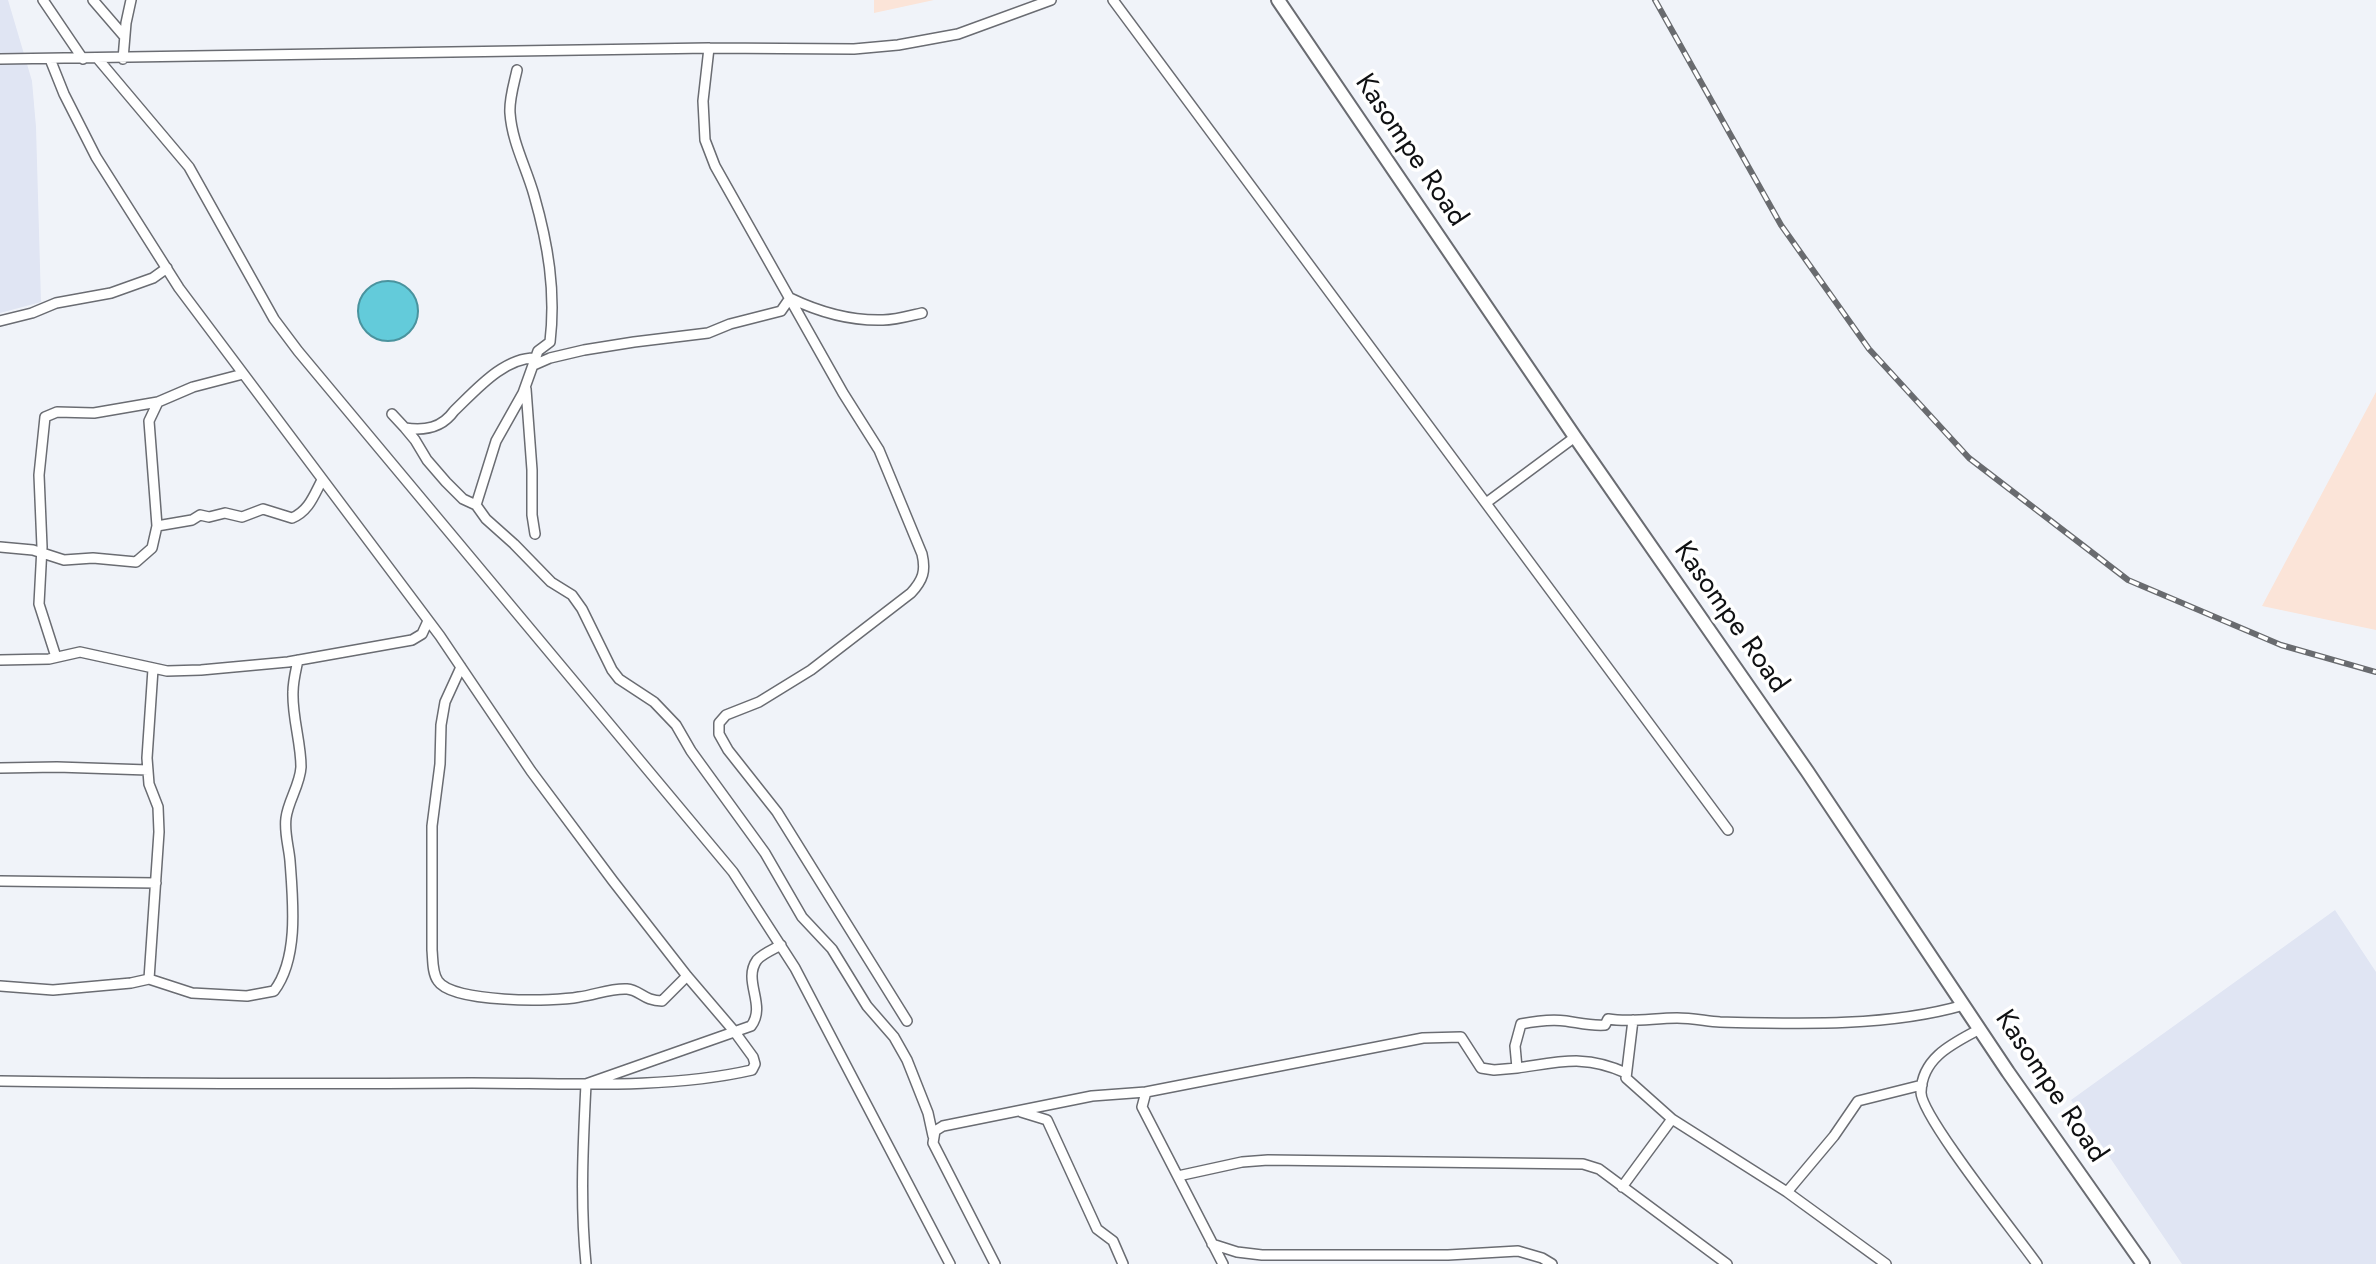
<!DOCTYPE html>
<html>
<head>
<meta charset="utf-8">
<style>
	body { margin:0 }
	canvas { display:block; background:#f0f3f9 }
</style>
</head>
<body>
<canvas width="2376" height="1264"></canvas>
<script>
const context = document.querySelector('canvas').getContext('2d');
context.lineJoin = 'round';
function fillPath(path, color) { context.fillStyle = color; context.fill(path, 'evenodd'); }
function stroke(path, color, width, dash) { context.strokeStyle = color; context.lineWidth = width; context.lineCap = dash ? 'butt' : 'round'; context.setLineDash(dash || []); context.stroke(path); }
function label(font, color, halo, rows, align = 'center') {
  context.font = font + ' Jost,sans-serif'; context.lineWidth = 7; context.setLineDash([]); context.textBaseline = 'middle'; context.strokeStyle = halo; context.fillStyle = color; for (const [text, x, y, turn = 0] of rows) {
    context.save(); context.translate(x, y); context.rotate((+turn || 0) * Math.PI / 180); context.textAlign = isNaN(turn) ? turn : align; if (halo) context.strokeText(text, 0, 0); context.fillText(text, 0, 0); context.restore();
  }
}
fillPath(new Path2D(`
	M874,0H934L874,13Z
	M2376,392V630L2262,606Z`), '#fbe4d8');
fillPath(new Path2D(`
	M0,0H8L32,81L36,127L41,302L0,313Z
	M2335,910L2376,972V1264H2182L2071,1100Z`), '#e0e5f3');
const water = new Path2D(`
	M358 311a30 30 0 1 1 60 0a30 30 0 1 1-60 0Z`);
fillPath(water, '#63cbda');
stroke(water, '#4a939e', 2);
const street = new Path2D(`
	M43,0L83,59
	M93,0L124,36
	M1113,0C1317,278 1524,553 1728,830
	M709,48L703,101L705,140L715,166L843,393L879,450L922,554C926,571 923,580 911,593L811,670L759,702L726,715L719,723V734L728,750L777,812L907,1021
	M0,59L709,48L854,49L898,45L958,34L1051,0
	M98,59L189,167L274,319L298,351L733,872L795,968L950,1264
	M123,59L126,23L131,0
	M0,321L32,313L56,303L111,293L153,278L167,268
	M534,365L550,358L584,350L634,342L708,333L730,324L781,311L790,298C819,312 850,321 883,320C895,320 909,316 922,313
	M526,389L532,470V515L535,534
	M392,414L405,428C425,431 442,428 454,411C476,390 504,357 536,358
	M405,428L415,440L427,460L446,482L463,499L476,505L486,519L514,544L551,582L572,595L582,609L612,670L619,679L654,702L676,725L691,751L765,853L802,917L832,949L867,1006L894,1037L907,1060L928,1113L933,1136
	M1486,503L1575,437
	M476,505L496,441L523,393L538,351L550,342C556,291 548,244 534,195C526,167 512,142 510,113C509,99 514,84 517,70
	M157,526L149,421L158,402L193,387L243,374
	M0,547L33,550L64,560L93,558L136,562L152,548L157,526L192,520L200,515L209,517L225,513L242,517L263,509L292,518C309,511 314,495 322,480
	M56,657L39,604L42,547L39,475L45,417L57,412L94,413L158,402
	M0,660L49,659L80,652L167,671L201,670L288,662L412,640L422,634L428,621
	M461,667L445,702L441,725L440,764L432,826V950C433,959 432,973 438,981C452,1003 554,1002 579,997C595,995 611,988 627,989C640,990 644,1001 662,1001L687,976
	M0,768L57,767L148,770
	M0,881L156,883
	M149,979L159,832L158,807L149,784L147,758L153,669
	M0,986L53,990L131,983L149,979L192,993L247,996L274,991C299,958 293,901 290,861C289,847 284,833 286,818C288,801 300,785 301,767C301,742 292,717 293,692C293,681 296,670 298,660
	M1633,1020L1626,1078L1672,1119
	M1980,1029C1954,1043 1922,1057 1921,1092C1920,1115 2018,1237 2037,1264
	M1517,1068C1560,1062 1585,1054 1626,1073
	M0,1081C157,1084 315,1084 472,1083C562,1083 665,1090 752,1070L755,1064L753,1057L734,1031L687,976L613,881L531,771L440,636L179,288L96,157L64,94L50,59
	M1021,1112L1047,1120L1097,1229L1113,1241L1123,1264
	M1178,1176L1242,1162L1268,1160L1583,1164L1599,1169L1727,1264
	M1622,1187L1672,1119L1787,1192L1886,1264
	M1787,1192L1834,1136L1858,1101L1922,1085
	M1212,1244L1237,1252L1262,1255H1448L1518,1251L1542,1258L1552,1264
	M586,1264C580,1204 583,1144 586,1084L751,1026C767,1005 742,981 757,960C762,954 774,949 781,945
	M995,1264L933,1143L935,1131L943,1126L1092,1096L1146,1092
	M1223,1264L1142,1107L1146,1092L1423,1038L1461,1037L1481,1068L1494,1070L1517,1068L1515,1046L1521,1024C1536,1021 1551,1019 1566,1021C1580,1023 1591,1026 1605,1025L1608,1019C1631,1023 1654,1018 1677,1018C1692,1018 1706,1021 1720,1022C1799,1024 1888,1027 1964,1005`);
const secondary = new Path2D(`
	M1278,0L1575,437L1807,771L2008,1072L2143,1264`);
stroke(street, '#6a6c72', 12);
stroke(secondary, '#6a6c72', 16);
stroke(street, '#fff', 9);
stroke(secondary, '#fff', 12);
const rail = new Path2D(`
	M1655,0L1781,225L1869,349L1969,458L2128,580L2281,645L2376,672`);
stroke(rail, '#696b6f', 6);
stroke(rail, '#fff', 3.5, [10]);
label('28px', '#0f1012', '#fff', [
	["Kasompe Road",1410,151,56],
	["Kasompe Road",1730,618,55],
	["Kasompe Road",2050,1087,56]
]);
</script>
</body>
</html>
